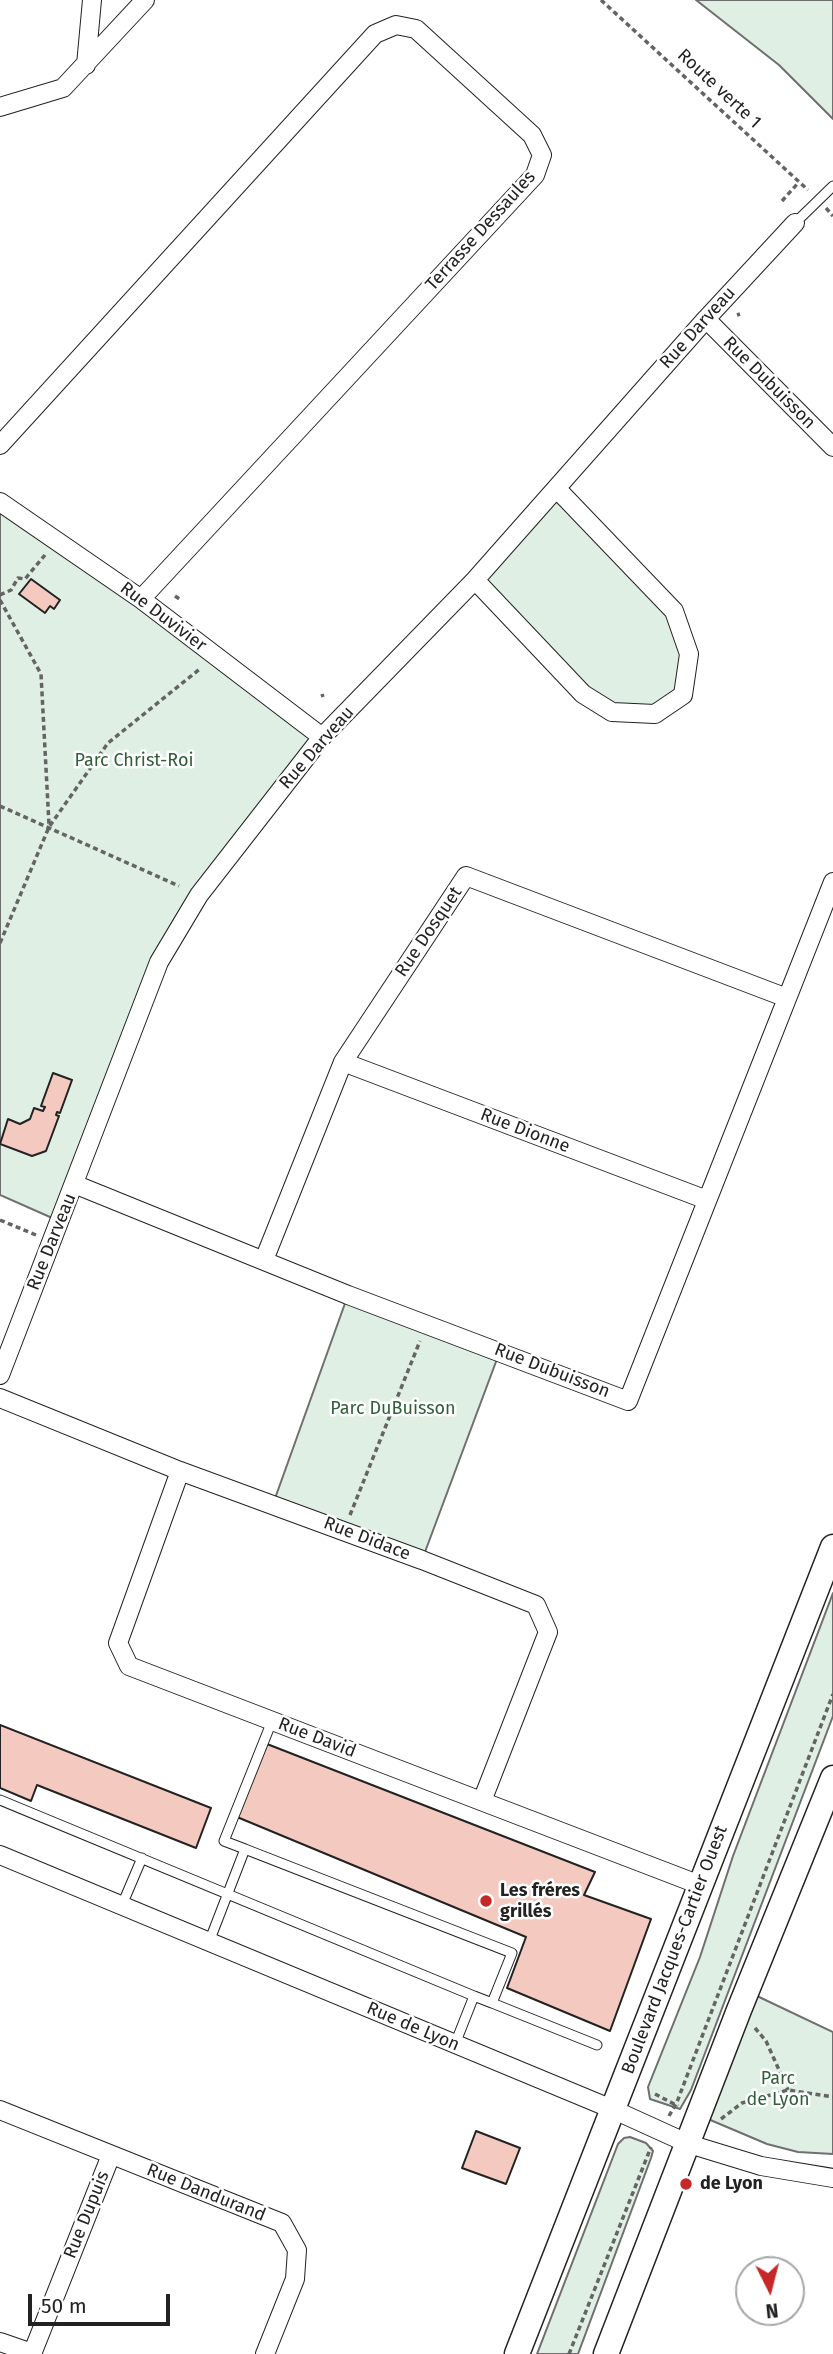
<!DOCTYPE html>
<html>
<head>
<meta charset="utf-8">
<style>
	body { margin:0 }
	#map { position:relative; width:833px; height:2354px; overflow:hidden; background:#fff; font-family:"Fira Sans",sans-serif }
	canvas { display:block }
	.north { position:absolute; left:735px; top:2256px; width:70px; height:70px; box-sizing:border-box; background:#fff; border:2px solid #a7a7a7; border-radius:50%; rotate:174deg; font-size:19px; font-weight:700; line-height:28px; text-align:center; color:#222 }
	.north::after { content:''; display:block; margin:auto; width:24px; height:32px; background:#c62828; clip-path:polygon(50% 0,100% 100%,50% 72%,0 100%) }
	.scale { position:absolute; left:28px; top:2294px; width:142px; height:32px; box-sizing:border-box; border:4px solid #222; border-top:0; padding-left:9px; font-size:21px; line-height:24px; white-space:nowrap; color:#222; -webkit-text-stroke:5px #fff; paint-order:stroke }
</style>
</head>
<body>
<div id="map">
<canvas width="833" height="2354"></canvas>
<div class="north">N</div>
<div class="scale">50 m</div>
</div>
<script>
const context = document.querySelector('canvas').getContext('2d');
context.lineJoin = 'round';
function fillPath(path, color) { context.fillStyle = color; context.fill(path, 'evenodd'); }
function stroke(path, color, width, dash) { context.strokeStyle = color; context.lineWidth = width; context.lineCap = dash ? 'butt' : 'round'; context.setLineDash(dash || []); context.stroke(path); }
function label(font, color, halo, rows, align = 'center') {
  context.font = font + ' "Fira Sans",sans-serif'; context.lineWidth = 5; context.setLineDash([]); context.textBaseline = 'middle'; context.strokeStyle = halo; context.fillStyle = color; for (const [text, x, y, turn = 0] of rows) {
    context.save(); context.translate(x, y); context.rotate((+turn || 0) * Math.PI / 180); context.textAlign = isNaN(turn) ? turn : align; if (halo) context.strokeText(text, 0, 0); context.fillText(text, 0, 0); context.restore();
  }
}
const green = new Path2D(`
	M696,0H833V119L779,65Z
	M557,489L674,611L689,654L683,695L655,714L612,712L475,580Z
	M0,502L322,737L159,962L59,1221L0,1195Z
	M348,1295L500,1351L422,1560L273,1504Z
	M833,1593V1716L691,2090L680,2109L650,2099L648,2087L700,1957L733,1856Z
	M757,1996L833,2032V2154L798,2152L767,2144L708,2119Z
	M630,2137L646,2143L653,2151L651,2158L578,2354H537L618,2144L624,2138Z`);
fillPath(green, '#e0efe3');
stroke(green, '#6f6f6f', 2);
const building = new Path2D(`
	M31,579L60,600L54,609L50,606L45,613L19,594Z
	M53,1073L72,1080L60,1113L57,1112L56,1115L59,1116L46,1151L32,1156L0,1144L8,1119L20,1124L30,1119L34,1108L43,1111L45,1107L41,1106Z
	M0,1725L211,1808L196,1848L37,1785L31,1801L0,1788Z
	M267,1744L595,1872L584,1895L651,1919L610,2031L507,1988L526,1937L237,1817Z
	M476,2131L520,2148L506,2184L462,2168Z`);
fillPath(building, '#f3c9c0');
stroke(building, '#222', 2);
const lane = new Path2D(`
	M795,223L833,186
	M0,1800L474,1996
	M245,1849L224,1841L272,1721
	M122,1905L142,1858
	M209,1942L245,1849L512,1953L492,2003L474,1996L455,2044
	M492,2003L597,2045`);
const street = new Path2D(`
	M86,65L92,0
	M0,107L63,88L145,0
	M706,319L833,447
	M0,445L375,34L396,25L416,29L532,135L542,155L535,175L141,599
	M0,502L141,599L322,737
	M475,580L583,694L612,712L655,714L683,695L689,654L674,611L557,489
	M343,1062L707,1200
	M74,1184L348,1295L628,1401L833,882
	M264,1260L343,1062L466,876L787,998
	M0,1375L159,962L199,895L322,737L475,580L706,319L795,223
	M0,1398L180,1471L422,1560L536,1605L548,1632L482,1801
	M180,1471L118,1643L129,1666L700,1885
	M0,1855L612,2109L689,2144L761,2166L833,2178
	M0,2110L282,2223L297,2250L295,2279L265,2354
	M0,2342L32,2353
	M32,2354L111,2155`);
const secondary = new Path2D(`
	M517,2354L833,1547
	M606,2354L739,2010L833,1778`);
stroke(lane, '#222', 11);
stroke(street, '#222', 20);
stroke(secondary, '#222', 27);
stroke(new Path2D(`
	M601,0L808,190
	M782,201L799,182
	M826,208L833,216
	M737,315L740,314
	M0,595L11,590L18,578L25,579L45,555
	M175,596L181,600
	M0,600L41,674L49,825
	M322,694L323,697
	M0,806L179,886
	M0,943L49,827L108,743L201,668
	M0,1220L36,1235
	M350,1515L420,1341
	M755,2028L766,2041L788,2090
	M655,2094L678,2106
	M669,2116L677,2102L833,1694
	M721,2119L742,2103L788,2090L833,2097
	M569,2354L651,2147`), '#646464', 3.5, [5, 3.5]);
stroke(lane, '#fff', 9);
stroke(street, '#fff', 18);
stroke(secondary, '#fff', 24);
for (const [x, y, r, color] of [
	[486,1901,7,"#c62828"],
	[686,2184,7,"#c62828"]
]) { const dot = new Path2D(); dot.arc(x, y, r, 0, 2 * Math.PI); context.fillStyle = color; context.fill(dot); stroke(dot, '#fff', 2.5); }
label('18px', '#222', '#fff', [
	["Route verte 1",719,89,43],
	["Terrasse Dessaules",481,231,-48],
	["Rue Darveau",698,328,-48],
	["Rue Dubuisson",769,383,45],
	["Rue Duvivier",163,617,37],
	["Rue Darveau",317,748,-49],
	["Rue Dosquet",429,932,-56],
	["Rue Dionne",525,1131,21],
	["Rue Darveau",52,1242,-68],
	["Rue Dubuisson",552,1371,21],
	["Rue Didace",367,1539,21],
	["Rue David",317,1738,21],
	["Boulevard Jacques-Cartier Ouest",675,1950,-69],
	["Rue de Lyon",413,2027,23],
	["Rue Dandurand",206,2193,22],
	["Rue Dupuis",87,2215,-68]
]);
label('18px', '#2f5e38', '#fff', [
	["Parc Christ-Roi",134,761],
	["Parc DuBuisson",393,1409],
	["Parc",778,2079],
	["de Lyon",778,2100]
]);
label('bold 18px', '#222', '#fff', [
	["Les fréres",500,1891],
	["grillés",500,1912],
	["de Lyon",700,2184]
], 'left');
</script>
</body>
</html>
